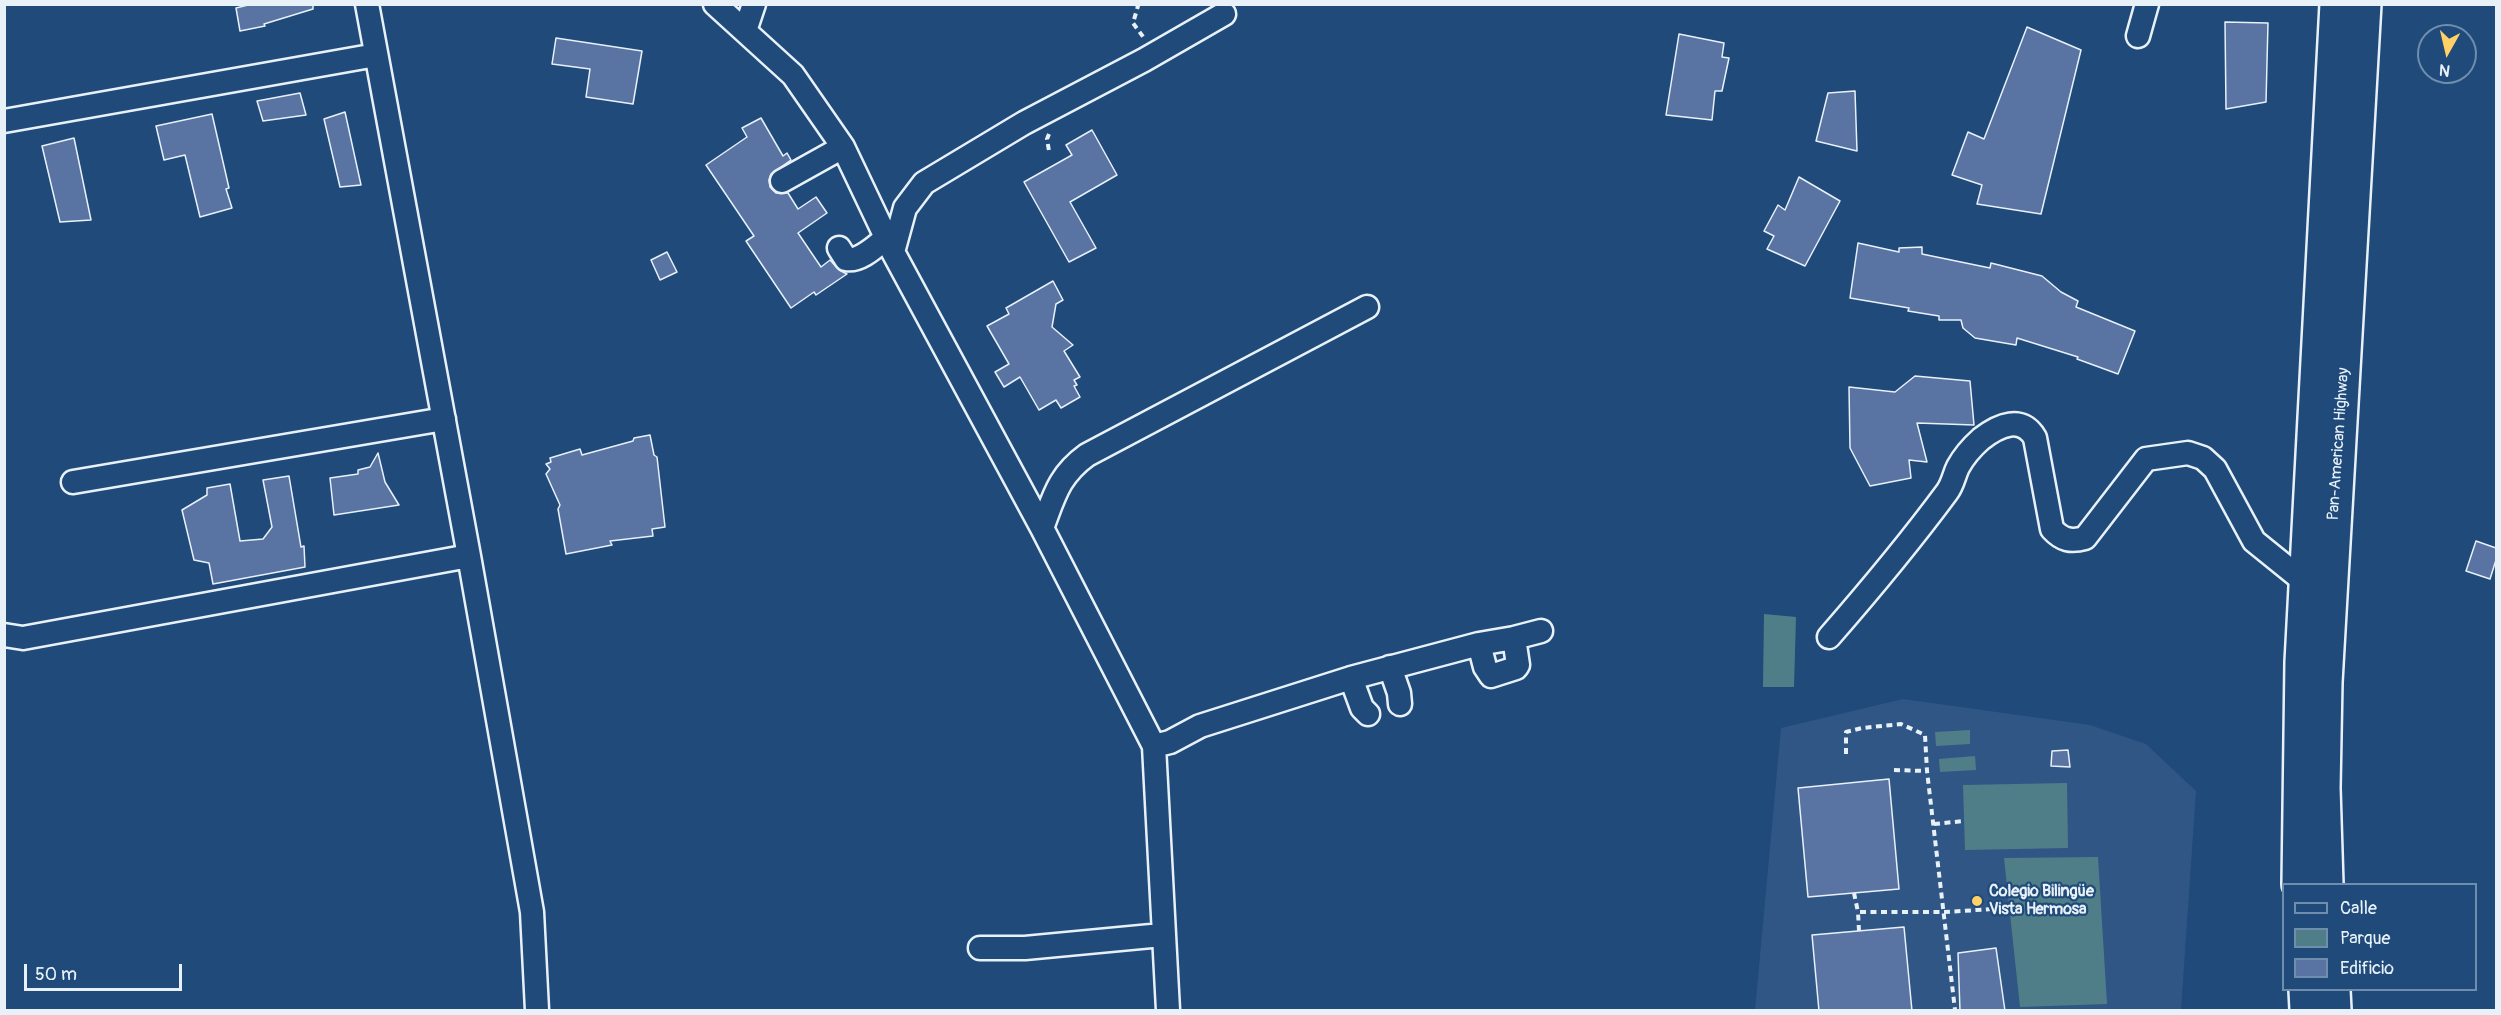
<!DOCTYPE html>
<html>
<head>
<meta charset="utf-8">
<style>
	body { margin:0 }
	#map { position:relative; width:2501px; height:1015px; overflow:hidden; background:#1f4a7a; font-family:Pangolin,sans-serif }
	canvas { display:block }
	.frame { position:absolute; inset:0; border:6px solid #e8f1f8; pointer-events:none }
	.legend { position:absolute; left:2282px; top:883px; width:195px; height:108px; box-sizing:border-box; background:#1f4a7a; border:2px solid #6f8dac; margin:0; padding:8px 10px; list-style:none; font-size:18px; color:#e8f1f8 }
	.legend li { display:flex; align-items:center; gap:12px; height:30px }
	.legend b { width:30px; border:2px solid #6f8dac }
	.north { position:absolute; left:2417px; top:24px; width:60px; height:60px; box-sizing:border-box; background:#1f4a7a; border:2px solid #6f8dac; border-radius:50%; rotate:188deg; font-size:16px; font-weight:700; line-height:24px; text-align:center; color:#e8f1f8 }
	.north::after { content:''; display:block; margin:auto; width:21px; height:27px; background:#ffd166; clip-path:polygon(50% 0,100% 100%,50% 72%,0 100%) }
	.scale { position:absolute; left:24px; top:964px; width:158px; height:27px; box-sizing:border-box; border:3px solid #e8f1f8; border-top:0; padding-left:8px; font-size:18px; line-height:21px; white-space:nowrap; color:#e8f1f8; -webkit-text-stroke:4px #1f4a7a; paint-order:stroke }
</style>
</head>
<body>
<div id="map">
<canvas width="2501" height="1015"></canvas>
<div class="frame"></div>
<ul class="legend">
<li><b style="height:8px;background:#1f4a7a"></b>Calle</li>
<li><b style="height:16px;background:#507e88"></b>Parque</li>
<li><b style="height:16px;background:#5973a3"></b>Edificio</li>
</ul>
<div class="north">N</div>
<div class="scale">50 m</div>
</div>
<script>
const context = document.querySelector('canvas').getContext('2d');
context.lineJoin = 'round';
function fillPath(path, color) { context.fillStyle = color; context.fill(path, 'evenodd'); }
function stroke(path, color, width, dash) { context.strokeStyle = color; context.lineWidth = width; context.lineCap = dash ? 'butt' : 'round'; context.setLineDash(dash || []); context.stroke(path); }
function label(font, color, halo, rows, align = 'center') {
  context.font = font + ' Pangolin,sans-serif'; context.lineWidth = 4.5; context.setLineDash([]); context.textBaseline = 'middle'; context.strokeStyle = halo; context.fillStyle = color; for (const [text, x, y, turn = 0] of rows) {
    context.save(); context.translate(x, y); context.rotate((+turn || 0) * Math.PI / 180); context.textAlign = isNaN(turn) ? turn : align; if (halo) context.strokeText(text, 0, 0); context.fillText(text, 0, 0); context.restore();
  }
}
fillPath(new Path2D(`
	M1903,699L2090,725L2146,744L2196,791L2181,1010H1755L1781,728Z`), '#305686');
fillPath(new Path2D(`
	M1764,614L1796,617L1794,687H1763Z
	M1970,730V744L1936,746L1935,732Z
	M1975,756L1976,770L1940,772L1939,759Z
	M2067,783L2068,848L1965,850L1963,785Z
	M2098,857L2107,1004L2020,1007L2004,858Z`), '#507e88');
const building = new Path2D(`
	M252,4H313V9L264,24L265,26L240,31L236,8Z
	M2225,22L2268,23L2266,102L2226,109Z
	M2027,27L2081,50L2041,214L1977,204L1982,185L1952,175L1968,132L1984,139Z
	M1679,34L1724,43L1722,57L1729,58L1722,91H1715L1712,120L1666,115Z
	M556,38L642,51L633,104L586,97L590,69L552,64Z
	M1855,91L1857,151L1816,141L1828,93Z
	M300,93L306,115L263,121L257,101Z
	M345,112L361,185L340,187L324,119Z
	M212,114L229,188L226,189L232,208L200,217L185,155L164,160L156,126Z
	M761,118L783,156L787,153L791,160L771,174L769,180L770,187L776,193H788L798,209L816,197L827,213L798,233L821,267L830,260L839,270L847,274L816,295L814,292L791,308L746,241L754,236L706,165L747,137L742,128Z
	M1092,130L1117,175L1070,202L1096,248L1069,262L1024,182L1072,155L1066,145Z
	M74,138L91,220L60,222L42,146Z
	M1799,177L1840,201L1805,266L1767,249L1774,236L1764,231L1778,205L1785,210Z
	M1858,243L1899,252V248L1922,247V254L1990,268L1991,263L2042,276L2061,292L2078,301L2076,307L2135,331L2118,374L2077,359L2078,357L2017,338L2016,345L1975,338L1963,328L1961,320H1939V316L1908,311L1909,308L1850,298Z
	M667,252L677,272L660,280L651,260Z
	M1053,281L1063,300L1056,304L1052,327L1073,345L1064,351L1080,377L1074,380L1077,385L1074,386L1080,397L1061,408L1056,400L1039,410L1020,377L1004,387L995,372L1009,364L987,326L1009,314L1006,308Z
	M1915,376L1970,381L1974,425L1917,423L1927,462L1909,460L1911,478L1870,486L1850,448L1849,387L1895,392Z
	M650,435L654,455L657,457L665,527L652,529L653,536L610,541L612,545L566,554L558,509L560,505L546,474L550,469L546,464L551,462L550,458L580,449L582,455L633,441L634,438Z
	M378,453L385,482L399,505L334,515L330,478L358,474V470L370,467Z
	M289,476L301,547L304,546L305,567L213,584L209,563L194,560L182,510L207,495V488L230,484L240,541L263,539L272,527L263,480Z
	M2476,541L2496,548V560L2490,579L2466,571Z
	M2068,750L2070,767L2051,766L2052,751Z
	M1889,779L1899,889L1808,897L1798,788Z
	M1904,927L1912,1011H1819L1812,935Z
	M1996,948L2005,1011H1960L1958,953Z`);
fillPath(building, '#5973a3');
stroke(building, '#e8f1f8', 1.5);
const minor = new Path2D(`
	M367,4L469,556L532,912L537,1010
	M715,4L793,75L843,147L893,252L1042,528L1154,746L1168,1010
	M745,31L754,4
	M2138,36L2147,4
	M4,121L376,55
	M782,181L843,147
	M839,248L846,259C860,262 876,246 887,237
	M893,252L905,208L924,183L1024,123L1144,60L1224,14
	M73,482L444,419
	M1042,528C1054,497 1058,476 1087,455L1367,307
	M4,635L23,638L469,556
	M1829,637C1870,590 1910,542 1947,492C1953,484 1954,475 1958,467C1964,456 1972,447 1981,439C1999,425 2022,415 2035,438L2052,529C2062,540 2071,542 2085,538L2146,459L2188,453L2203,458L2215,469L2254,541L2306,583
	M1479,644L1485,667L1491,676L1516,668L1518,665L1514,638
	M1390,667L1399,693L1400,704
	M1351,678L1362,708L1368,714
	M1154,746L1170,742L1200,726L1351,678L1479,644L1514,638L1541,631
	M980,948H1025L1162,935`);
const trunk = new Path2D(`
	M2299,884L2302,662L2337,4
	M2326,884L2323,788L2325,682L2364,4
	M2306,990L2307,1010
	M2333,990L2334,1010`);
stroke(minor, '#e8f1f8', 27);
stroke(trunk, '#e8f1f8', 38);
stroke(new Path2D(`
	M1136,4L1138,6L1133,23L1144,38
	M1049,134L1047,139L1049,151
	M1846,754V732L1862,728L1901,724L1925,735L1927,771L1955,1010
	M1894,770L1927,771
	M1934,824L1964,821
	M1854,893L1858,912
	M1859,931L1858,912H1945L2009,908`), '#e8f1f8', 4, [6, 4.5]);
stroke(minor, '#1f4a7a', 22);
stroke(trunk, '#1f4a7a', 33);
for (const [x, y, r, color] of [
	[1977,901,6,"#ffd166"]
]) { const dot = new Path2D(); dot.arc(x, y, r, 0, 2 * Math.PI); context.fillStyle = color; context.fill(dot); stroke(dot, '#1f4a7a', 2); }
label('16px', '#e8f1f8', '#1f4a7a', [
	["Pan-American Highway",2339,444,-86]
]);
label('bold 16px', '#e8f1f8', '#1f4a7a', [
	["Colegio Bilingüe",1989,892],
	["Vista Hermosa",1989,910]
], 'left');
</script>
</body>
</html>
